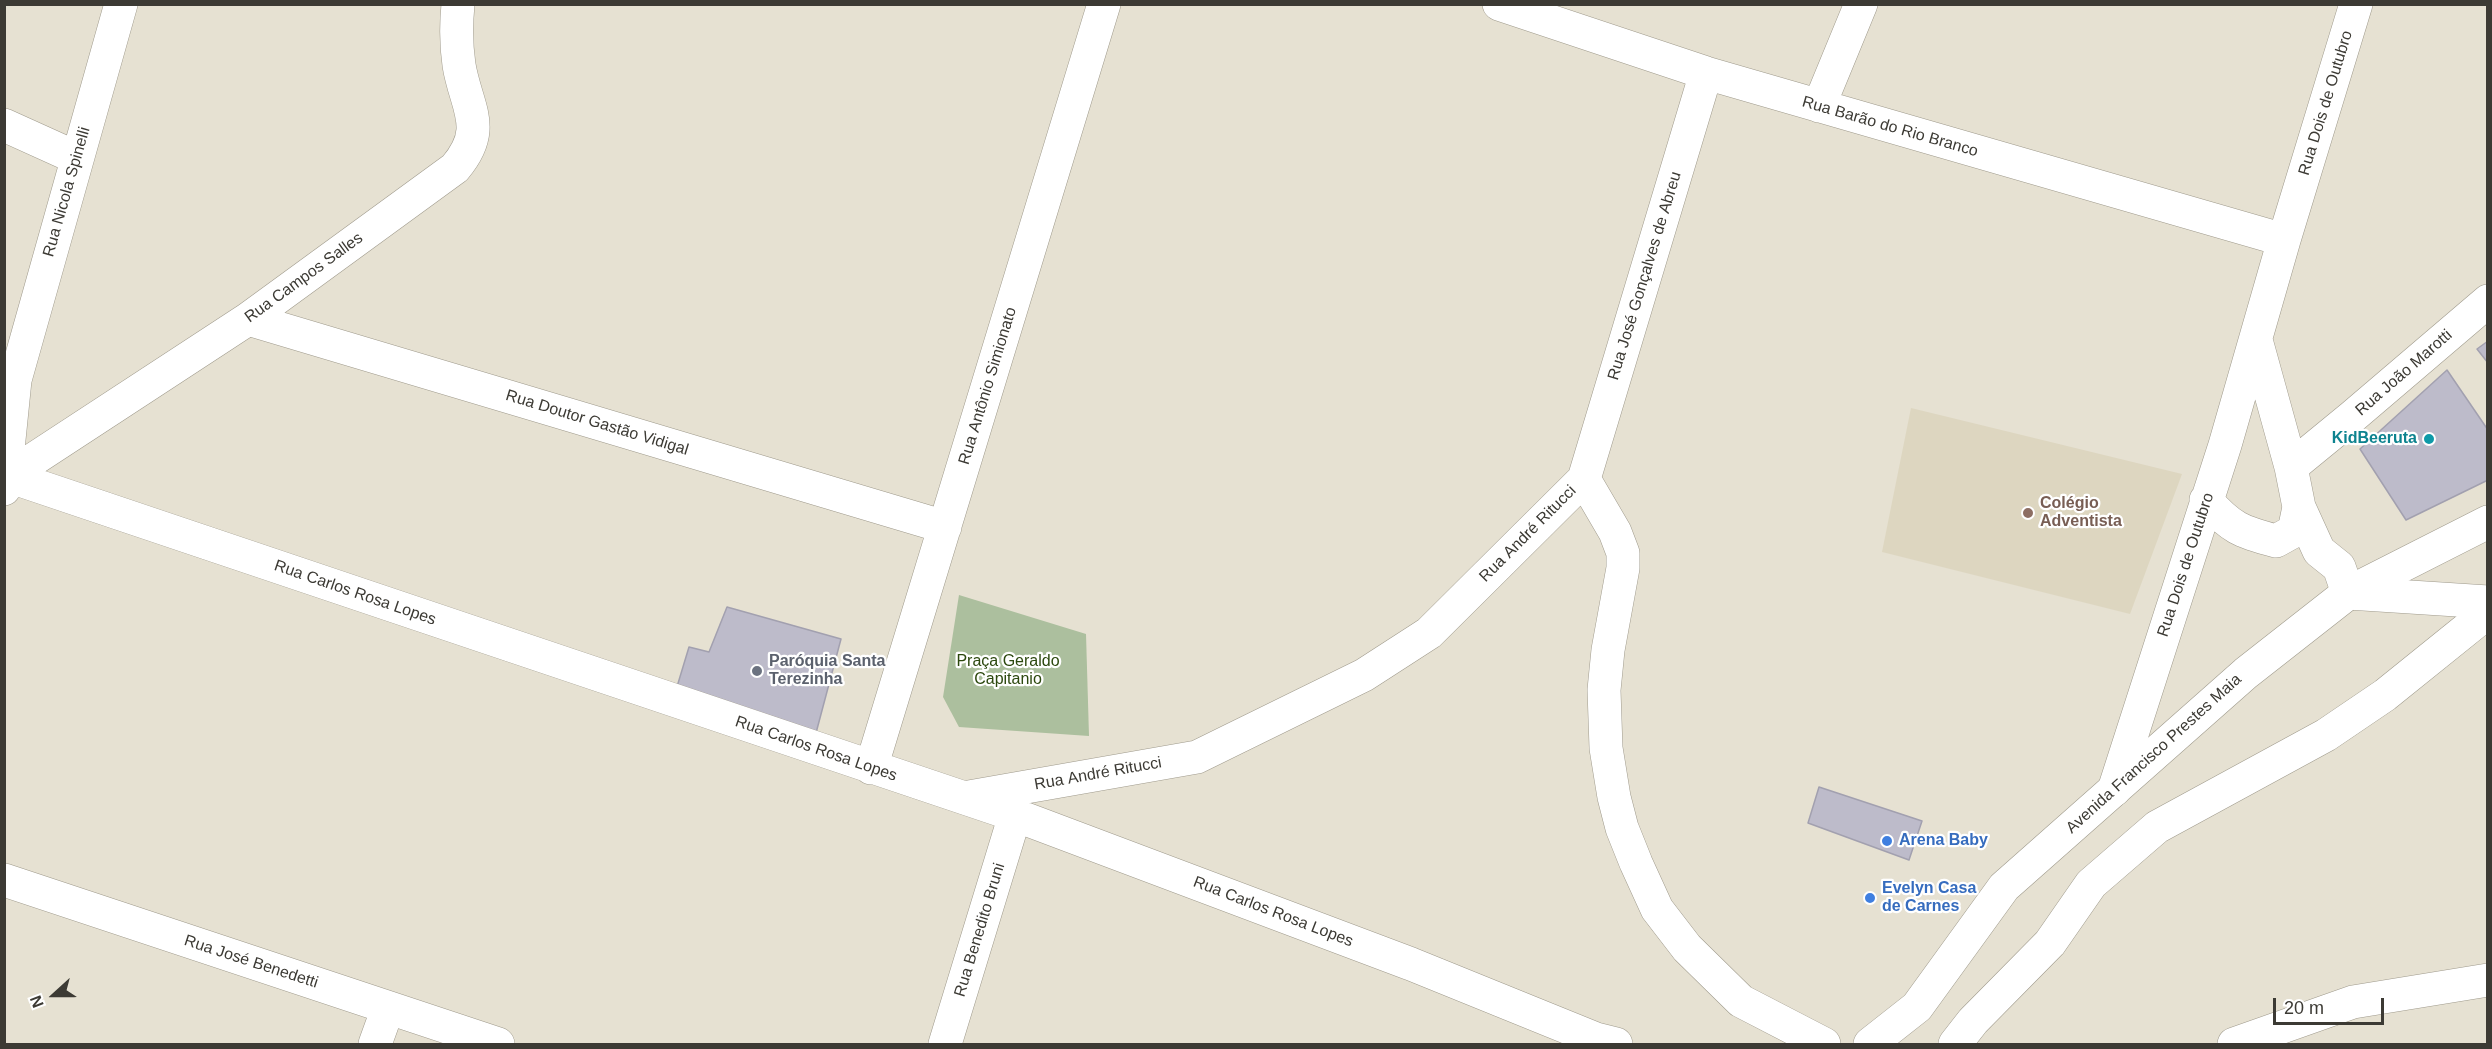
<!DOCTYPE html>
<html>
<head>
<meta charset="utf-8">
<style>
	body { margin:0 }
	#map { position:relative; width:2492px; height:1049px; overflow:hidden; background:#e6e1d2; font-family:Helvetica,sans-serif }
	canvas { display:block }
	.frame { position:absolute; inset:0; border:6px solid #3c3a34; pointer-events:none }
	.north { position:absolute; left:24px; top:965px; width:60px; height:60px; -webkit-text-stroke:4px #fff; paint-order:stroke; rotate:249deg; font-size:16px; font-weight:700; line-height:24px; text-align:center; color:#3c3a34 }
	.north::after { content:''; display:block; margin:auto; width:21px; height:27px; background:#3c3a34; clip-path:polygon(50% 0,100% 100%,50% 72%,0 100%) }
	.scale { position:absolute; left:2273px; top:998px; width:111px; height:27px; box-sizing:border-box; border:3px solid #3c3a34; border-top:0; padding-left:8px; font-size:18px; line-height:21px; white-space:nowrap; color:#3c3a34; -webkit-text-stroke:4px #fff; paint-order:stroke }
</style>
</head>
<body>
<div id="map">
<canvas width="2492" height="1049"></canvas>
<div class="frame"></div>
<div class="north">N</div>
<div class="scale">20 m</div>
</div>
<script>
const context = document.querySelector('canvas').getContext('2d');
context.lineJoin = 'round';
function fillPath(path, color) { context.fillStyle = color; context.fill(path, 'evenodd'); }
function stroke(path, color, width, dash) { context.strokeStyle = color; context.lineWidth = width; context.lineCap = dash ? 'butt' : 'round'; context.setLineDash(dash || []); context.stroke(path); }
function label(font, color, halo, rows, align = 'center') {
  context.font = font + ' Helvetica,sans-serif'; context.lineWidth = 4.5; context.setLineDash([]); context.textBaseline = 'middle'; context.strokeStyle = halo; context.fillStyle = color; for (const [text, x, y, turn = 0] of rows) {
    context.save(); context.translate(x, y); context.rotate((+turn || 0) * Math.PI / 180); context.textAlign = isNaN(turn) ? turn : align; if (halo) context.strokeText(text, 0, 0); context.fillText(text, 0, 0); context.restore();
  }
}
fillPath(new Path2D(`
	M1911,408L2182,474L2130,614L1882,552Z`), '#ddd6c0');
fillPath(new Path2D(`
	M959,595L1086,634L1089,736L959,727L943,697Z`), '#acbf9e');
const building = new Path2D(`
	M2488,341V363L2477,349Z
	M2447,370L2488,430V480L2406,520L2360,449Z
	M727,607L841,639L816,733L676,690L689,647L709,652Z
	M1819,787L1922,821L1909,860L1808,823Z`);
fillPath(building, '#bdbbca');
stroke(building, '#a2a0af', 1.5);
const street = new Path2D(`
	M1499,4L1706,73L2284,240
	M1819,106L1861,4
	M4,125L77,158
	M248,319L945,527
	M2256,340L2291,467L2299,507L2319,551L2339,567L2348,593L2488,602
	M4,401L15,380L121,4
	M2291,467L2352,417L2488,301
	M4,475L8,476L248,319L455,168C489,128 466,108 459,65C456,45 456,25 458,4
	M8,476L1015,815L1411,964L1596,1039L1616,1044
	M1584,479L1615,532L1623,553V568L1608,650L1604,690L1606,748L1614,797L1622,828L1636,863L1657,909L1687,948L1741,1001L1824,1044
	M4,489L15,380
	M2206,500C2231,528 2241,532 2276,541L2294,531L2299,507
	M871,768L1104,4
	M2114,790L2225,445L2284,240L2356,4
	M969,797L1197,757L1364,675L1429,633L1584,479L1706,73
	M4,880L498,1044
	M375,1044L388,1008
	M945,1044L1015,815
	M2234,1044L2353,1002L2488,980`);
const secondary = new Path2D(`
	M1870,1044L1917,1007L2004,887L2246,673L2348,593L2488,522
	M1955,1044L1973,1021L2050,943L2091,884L2157,827L2326,735L2385,695L2488,612`);
stroke(street, '#9f9a8c', 34);
stroke(secondary, '#9f9a8c', 34);
stroke(street, '#fff', 33);
stroke(secondary, '#fff', 33);
for (const [x, y, r, color] of [
	[2429,439,6,"#0f9aa8"],
	[2028,513,6,"#8d6e63"],
	[757,671,6,"#6b7280"],
	[1887,841,6,"#3f7fe0"],
	[1870,898,6,"#3f7fe0"]
]) { const dot = new Path2D(); dot.arc(x, y, r, 0, 2 * Math.PI); context.fillStyle = color; context.fill(dot); stroke(dot, '#fff', 2); }
label('16px', '#3c3a34', '#fff', [
	["Rua Dois de Outubro",2326,103,-73],
	["Rua Barão do Rio Branco",1890,127,16],
	["Rua Nicola Spinelli",67,192,-74],
	["Rua José Gonçalves de Abreu",1645,276,-73],
	["Rua Campos Salles",304,278,-36],
	["Rua João Marotti",2404,373,-41],
	["Rua Antônio Simionato",988,386,-73],
	["Rua Doutor Gastão Vidigal",597,423,17],
	["Rua André Ritucci",1528,534,-45],
	["Rua Dois de Outubro",2186,565,-72],
	["Rua Carlos Rosa Lopes",355,593,19],
	["Rua Carlos Rosa Lopes",816,749,19],
	["Avenida Francisco Prestes Maia",2154,754,-42],
	["Rua André Ritucci",1098,774,-10],
	["Rua Carlos Rosa Lopes",1273,912,21],
	["Rua Benedito Bruni",980,930,-73],
	["Rua José Benedetti",251,962,18]
]);
label('bold 16px', '#0d838f', '#fff', [
	["KidBeeruta",2417,439]
], 'right');
label('bold 16px', '#785e54', '#fff', [
	["Colégio",2040,504],
	["Adventista",2040,522]
], 'left');
label('bold 16px', '#5b616d', '#fff', [
	["Paróquia Santa",769,662],
	["Terezinha",769,680]
], 'left');
label('16px', '#2c480e', '#fff', [
	["Praça Geraldo",1008,662],
	["Capitanio",1008,680]
]);
label('bold 16px', '#366cbe', '#fff', [
	["Arena Baby",1899,841],
	["Evelyn Casa",1882,889],
	["de Carnes",1882,907]
], 'left');
</script>
</body>
</html>
